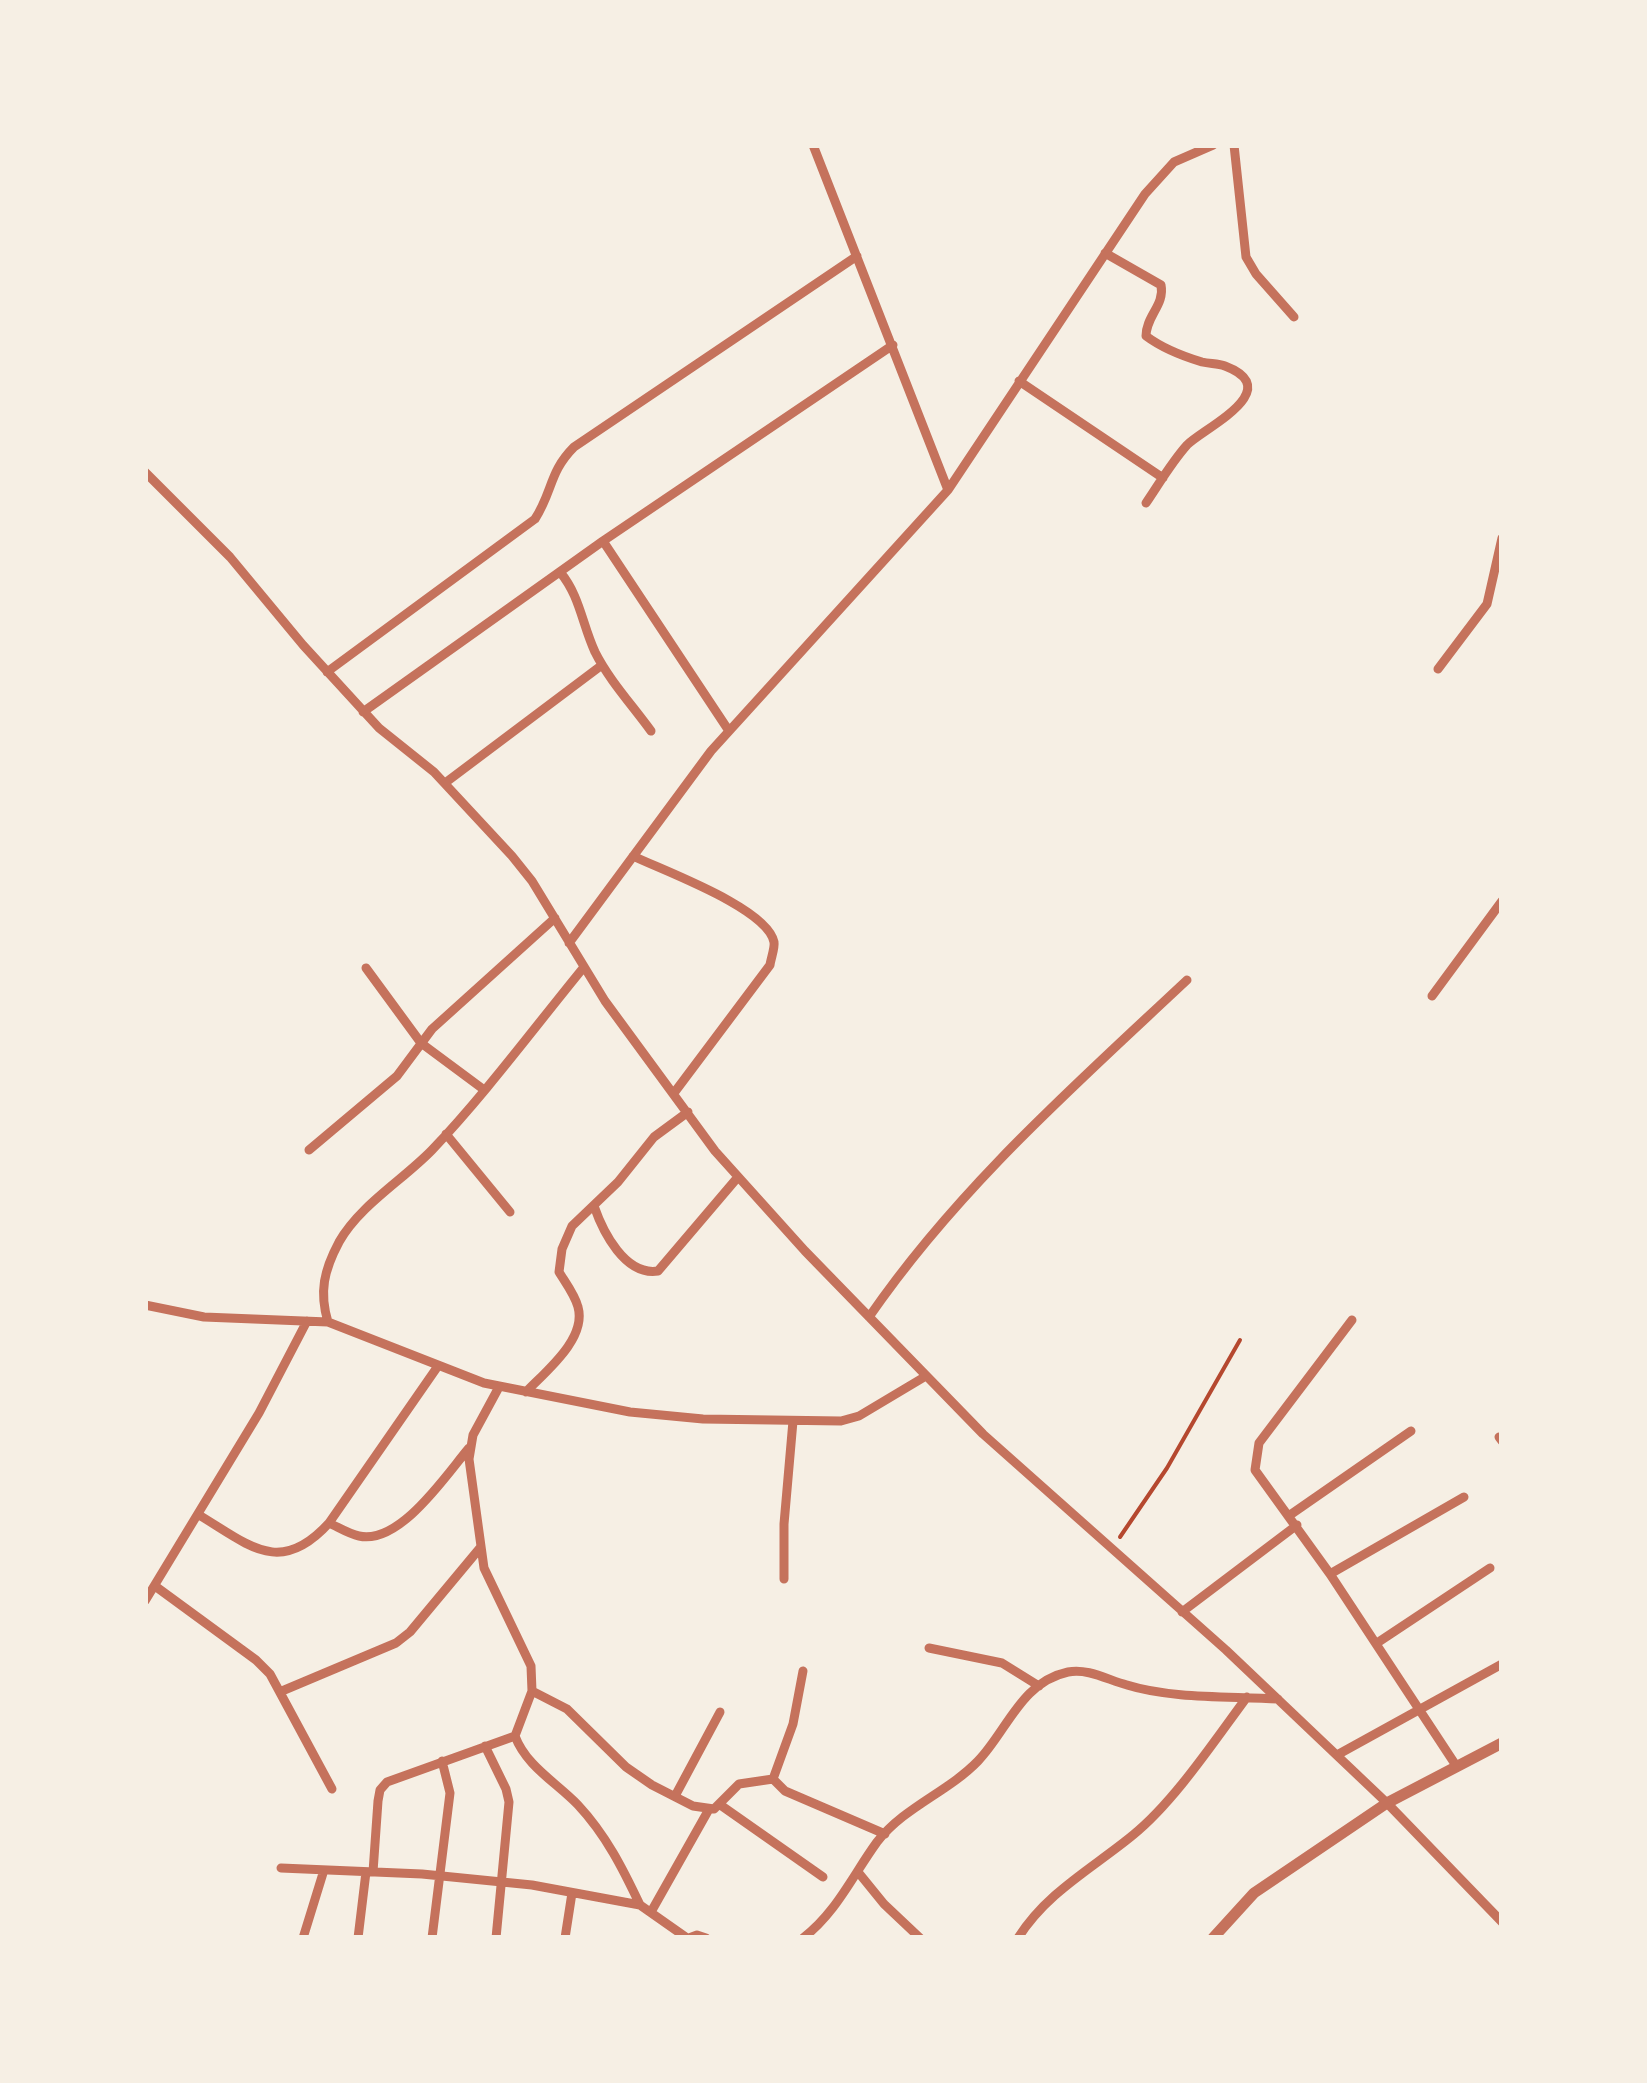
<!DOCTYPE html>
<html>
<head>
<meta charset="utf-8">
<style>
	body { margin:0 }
	#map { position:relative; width:1647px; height:2083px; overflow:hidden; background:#f6efe4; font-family:Manrope,sans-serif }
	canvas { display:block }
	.frame { position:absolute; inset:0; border:148px solid #f6efe4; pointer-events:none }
</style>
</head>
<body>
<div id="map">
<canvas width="1647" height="2083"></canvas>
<div class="frame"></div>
</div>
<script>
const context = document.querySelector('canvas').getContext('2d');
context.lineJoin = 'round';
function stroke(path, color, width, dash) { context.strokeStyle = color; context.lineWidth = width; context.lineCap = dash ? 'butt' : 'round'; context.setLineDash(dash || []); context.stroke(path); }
stroke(new Path2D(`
	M1120,1537L1167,1468L1240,1340`), '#b5482f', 4);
stroke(new Path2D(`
	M813,145L948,490
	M1234,145L1246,257L1256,274L1294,317
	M1105,253L1161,285C1165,305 1146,316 1146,336C1162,348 1182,356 1202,362C1210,364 1218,363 1225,366C1288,390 1202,429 1187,445C1171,463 1159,484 1146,503
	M1019,381L1163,478
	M145,472L230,557L303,645L379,728L434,772L512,856L532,881L605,1001L715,1151L805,1251L983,1434L1226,1650L1387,1803L1502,1922
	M603,541L729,731
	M560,572C580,596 582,624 595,652C609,680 633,706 651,731
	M1438,669L1487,604L1502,538
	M327,672L535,519C553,491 549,472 574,447L857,256
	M363,712L603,541L893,345
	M445,783L602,665
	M633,856C664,871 767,908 774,942C775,948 771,958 770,965L674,1093
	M569,943L711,751L948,490L1145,194L1174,162L1213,145
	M366,968L421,1043L483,1089
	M1432,996L1502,901
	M446,1134L510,1212
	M309,1150L397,1076L432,1029L555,918
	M594,1206C603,1232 625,1276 658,1271L738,1177
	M145,1305L204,1317L328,1322L484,1383L630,1412L703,1419L841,1421L859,1416L926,1376
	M869,1317C957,1189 1074,1086 1187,980
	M1352,1320L1259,1443L1255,1470L1330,1574L1457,1767
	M328,1322C319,1292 324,1270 339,1242C360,1205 403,1180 432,1150C486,1093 534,1028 584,967
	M499,1387L473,1435L469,1459L484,1568L531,1666L532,1691L515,1736C526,1766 557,1783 578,1805C606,1835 623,1869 640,1905
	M526,1392C545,1372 587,1339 578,1307C575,1295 565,1282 559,1272L562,1249L572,1226L618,1182L654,1137L688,1112
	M1499,1437L1502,1441
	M199,1515C249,1545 280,1577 329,1523L438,1366
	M1290,1515L1411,1431
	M329,1523C338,1527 349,1534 359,1536C400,1545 446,1475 469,1448
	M1330,1574L1464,1497
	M784,1579V1524L793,1421
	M155,1586L256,1660L270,1674L332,1789
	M145,1601L259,1413L307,1321
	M1182,1612L1297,1525
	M1377,1643L1490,1568
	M929,1648L1002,1663L1039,1686
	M803,1671L793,1724L773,1779L785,1791L885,1834
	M282,1691L396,1643L410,1632L480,1548
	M532,1691L567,1709L626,1767L652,1785L693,1806L714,1809L739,1784L773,1779
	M485,1746L506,1789L509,1802L496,1938
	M1337,1755L1502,1664
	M675,1796L720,1712
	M719,1804L823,1877
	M281,1868L422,1874L532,1885L640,1905L687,1938
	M373,1872L378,1801L380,1790L387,1782L515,1736
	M858,1872L884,1904L920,1938
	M651,1912L708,1811
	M303,1938L324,1870
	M358,1938L366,1872
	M432,1938L450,1793L442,1761
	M565,1938L572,1893
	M689,1938L697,1935L706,1938
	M803,1938C836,1913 853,1875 877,1842C904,1807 948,1792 978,1761C1007,1731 1021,1682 1068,1672C1088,1668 1108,1680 1127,1685C1172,1699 1230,1696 1278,1699
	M1018,1938C1047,1892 1093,1868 1133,1835C1174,1802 1215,1740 1247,1697`), '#c5725c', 9);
stroke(new Path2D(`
	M1213,1938L1254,1893L1387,1803L1502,1743`), '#c5725c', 11);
</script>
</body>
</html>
